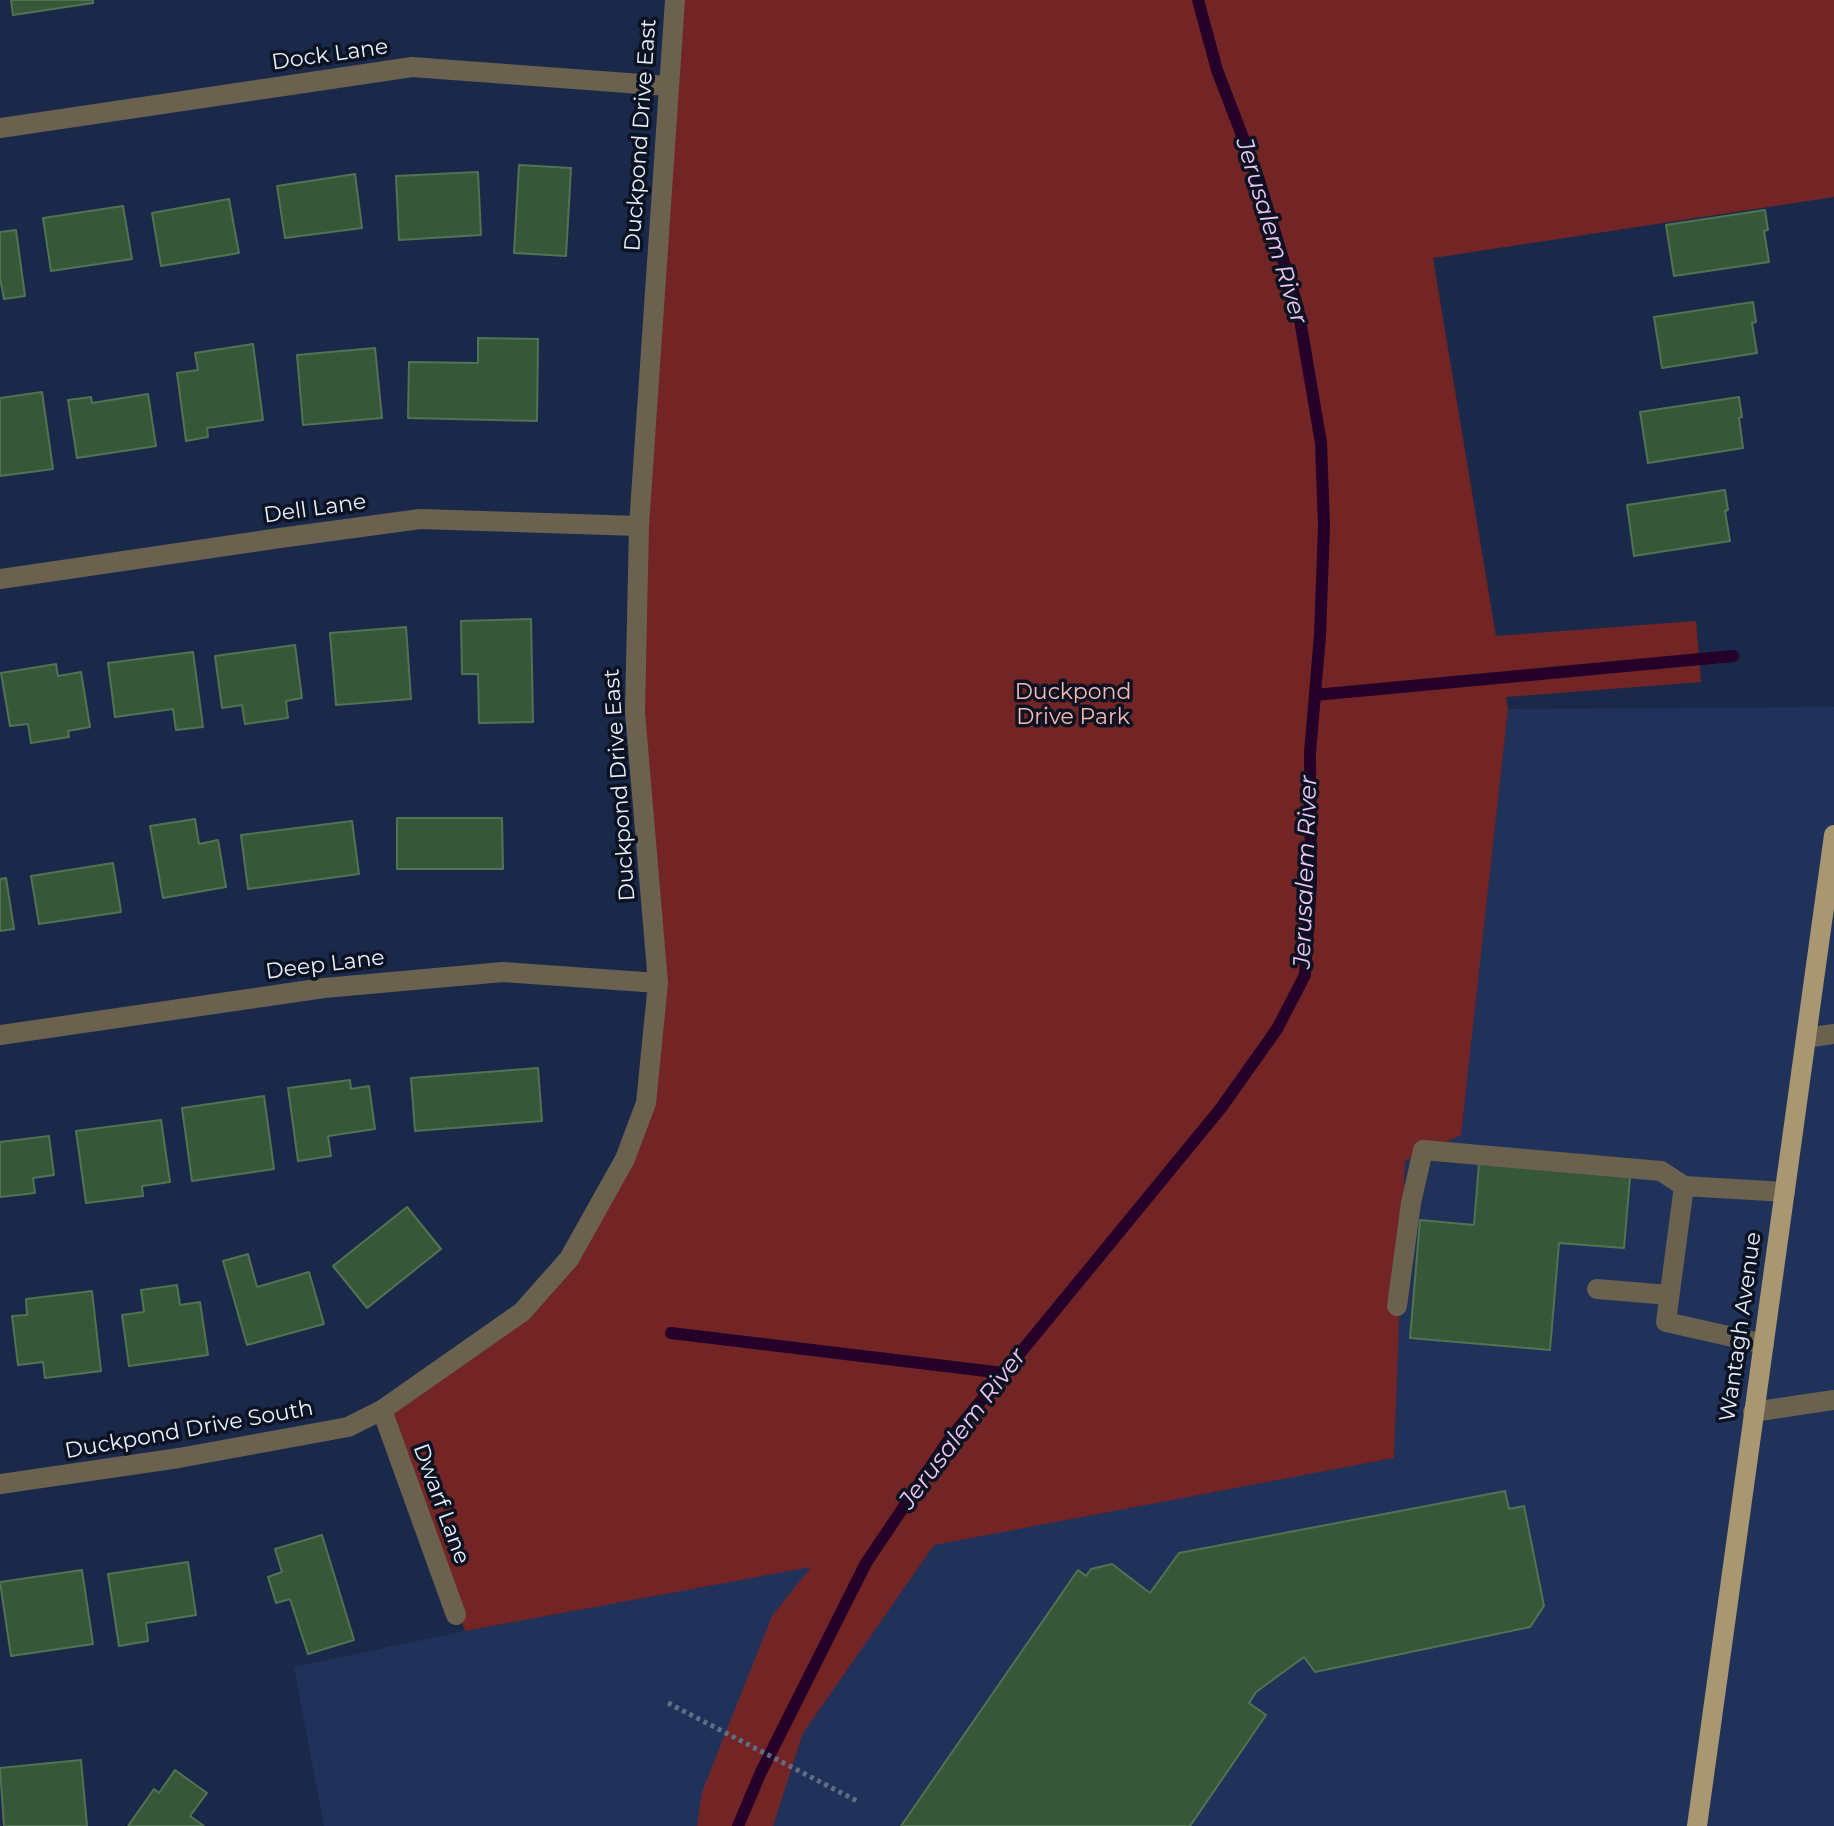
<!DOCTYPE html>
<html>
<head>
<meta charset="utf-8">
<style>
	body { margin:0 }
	canvas { display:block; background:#1a294a }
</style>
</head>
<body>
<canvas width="1834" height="1826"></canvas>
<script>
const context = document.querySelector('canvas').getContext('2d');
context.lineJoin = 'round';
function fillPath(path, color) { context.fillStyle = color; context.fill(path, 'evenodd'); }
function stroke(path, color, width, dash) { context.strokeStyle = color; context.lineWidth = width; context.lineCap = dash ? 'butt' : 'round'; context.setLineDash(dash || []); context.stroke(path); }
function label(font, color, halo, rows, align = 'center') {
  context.font = font + ' Montserrat,sans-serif'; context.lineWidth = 7; context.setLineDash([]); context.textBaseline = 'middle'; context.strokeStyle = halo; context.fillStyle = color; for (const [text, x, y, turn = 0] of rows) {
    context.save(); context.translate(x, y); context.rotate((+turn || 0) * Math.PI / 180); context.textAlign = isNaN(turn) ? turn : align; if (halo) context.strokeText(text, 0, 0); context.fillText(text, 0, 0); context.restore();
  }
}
fillPath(new Path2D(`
	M1834,707V1826H324L294,1667L465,1631L1394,1458L1405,1161L1461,1134L1508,709Z`), '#20325a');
fillPath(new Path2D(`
	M678,0H1834V197L1433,258L1496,636L1696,621L1701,682L1506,697L1508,709L1461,1135L1405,1161L1394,1458L934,1545L803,1733L773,1826H697L702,1792L772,1616L811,1567L465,1631L391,1412L529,1315L654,1100L642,709L647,526Z`), '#722524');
stroke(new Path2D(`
	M1315,695L1733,656
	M671,1333L1003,1373
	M738,1826L761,1772L866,1563L948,1441L1221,1108L1277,1029L1305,975L1311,882L1310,753L1320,635L1324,526L1321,443L1298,308L1258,177L1217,70L1198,0`), '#250029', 12);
const building = new Path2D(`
	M11,0H93V3L13,15Z
	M519,165L571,168L566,256L514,253Z
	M478,172L481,235L399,240L396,176Z
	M355,174L362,228L285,238L277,186Z
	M229,199L239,253L161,266L152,213Z
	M123,206L132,259L51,271L43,218Z
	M1765,210L1768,230L1764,231L1769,262L1674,276L1666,225Z
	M16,230L25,296L4,299L0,278V232Z
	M1753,302L1756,322L1752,323L1757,353L1662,368L1654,317Z
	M478,338L538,339L537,421L408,418L409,362L478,363Z
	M253,344L263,420L207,428L208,437L186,441L177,373L198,370L195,353Z
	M375,348L382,418L303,425L297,355Z
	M42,392L53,469L0,476V398Z
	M148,394L156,446L77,458L68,400L91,397L92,403Z
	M1739,397L1742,417L1739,418L1743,448L1648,463L1640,412Z
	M1725,490L1728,510L1725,511L1730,541L1634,556L1627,505Z
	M531,619L533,722L479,723L478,674H462L461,621Z
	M406,627L411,699L336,705L330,633Z
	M295,645L302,698L286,701L288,718L245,724L242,705L222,708L215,656Z
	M193,652L203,727L176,730L173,709L115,717L108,663Z
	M56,664L58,676L81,672L90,727L68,731L69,737L31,743L28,724L10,726L1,673Z
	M397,818H502L503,869H397Z
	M195,819L199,844L218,840L226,887L163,898L150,826Z
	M352,821L359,874L248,889L241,835Z
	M113,863L121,912L39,924L31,876Z
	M6,878L14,929L0,931V879Z
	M538,1068L542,1121L415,1131L411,1078Z
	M350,1080L351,1089L369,1086L375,1129L328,1136L331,1156L298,1161L288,1088Z
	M264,1096L274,1169L192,1181L182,1108Z
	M161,1120L170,1182L142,1186L143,1196L86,1203L76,1131Z
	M49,1136L54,1175L33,1178L35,1193L0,1197V1142Z
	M1479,1163L1630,1177L1624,1248L1559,1243L1550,1350L1410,1338L1420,1220L1474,1225Z
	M407,1207L441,1249L367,1308L333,1266Z
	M248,1254L257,1287L309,1272L324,1324L247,1345L223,1261Z
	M177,1285L180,1305L200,1302L208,1355L129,1366L122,1315L144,1312L141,1290Z
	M92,1291L101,1371L45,1378L43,1362L18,1365L12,1316L27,1315L26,1299Z
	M1505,1491L1509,1509L1524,1506L1544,1606L1530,1627L1315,1672L1304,1657L1256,1692L1249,1703L1266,1715L1190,1826H901L1078,1570L1086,1576L1091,1569L1112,1564L1150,1593L1179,1553Z
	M322,1535L354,1640L308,1654L290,1599L276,1603L268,1577L282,1572L275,1549Z
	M188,1562L196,1615L146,1623L148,1641L119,1646L108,1574Z
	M82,1570L93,1644L11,1656L0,1582Z
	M81,1760L87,1826H4L0,1768Z
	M175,1770L207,1793L190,1816L204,1826H128L154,1789L159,1793Z`);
fillPath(building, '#375838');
stroke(building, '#527352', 2);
stroke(new Path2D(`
	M668,1703L859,1802`), '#616d87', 5, [4, 4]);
stroke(new Path2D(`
	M0,128L412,67L668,86
	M0,579L280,538L420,519L639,526
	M0,1035L324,988L503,972L658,983
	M1806,1038L1834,1034
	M1597,1289L1669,1295
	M1397,1306L1411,1203L1423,1150L1661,1171L1684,1186
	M1764,1344L1666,1322L1684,1186L1785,1192
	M382,1410L456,1615
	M1753,1412L1834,1400
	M0,1484L179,1458L348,1427L382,1410L522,1312L569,1259L625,1159L646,1103L658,983L635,712L639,526L675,0`), '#6a614f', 20);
stroke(new Path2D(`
	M1697,1826L1834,835`), '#a99772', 20);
label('22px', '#e9f0fd', '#0b1221', [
	["Dock Lane",330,55,-8],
	["Duckpond Drive East",641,135,-86],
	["Dell Lane",315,509,-8],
	["Duckpond Drive East",620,785,-94],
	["Deep Lane",325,965,-7],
	["Wantagh Avenue",1741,1327,-82],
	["Duckpond Drive South",189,1430,-10],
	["Dwarf Lane",441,1504,70]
]);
label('22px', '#f9b8b2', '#0b1221', [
	["Duckpond",1073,693],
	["Drive Park",1073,718]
]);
label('italic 24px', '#f0c5f2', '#0b1221', [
	["Jerusalem River",1271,231,73],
	["Jerusalem River",1306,872,-88],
	["Jerusalem River",963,1429,-53]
]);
</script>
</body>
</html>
